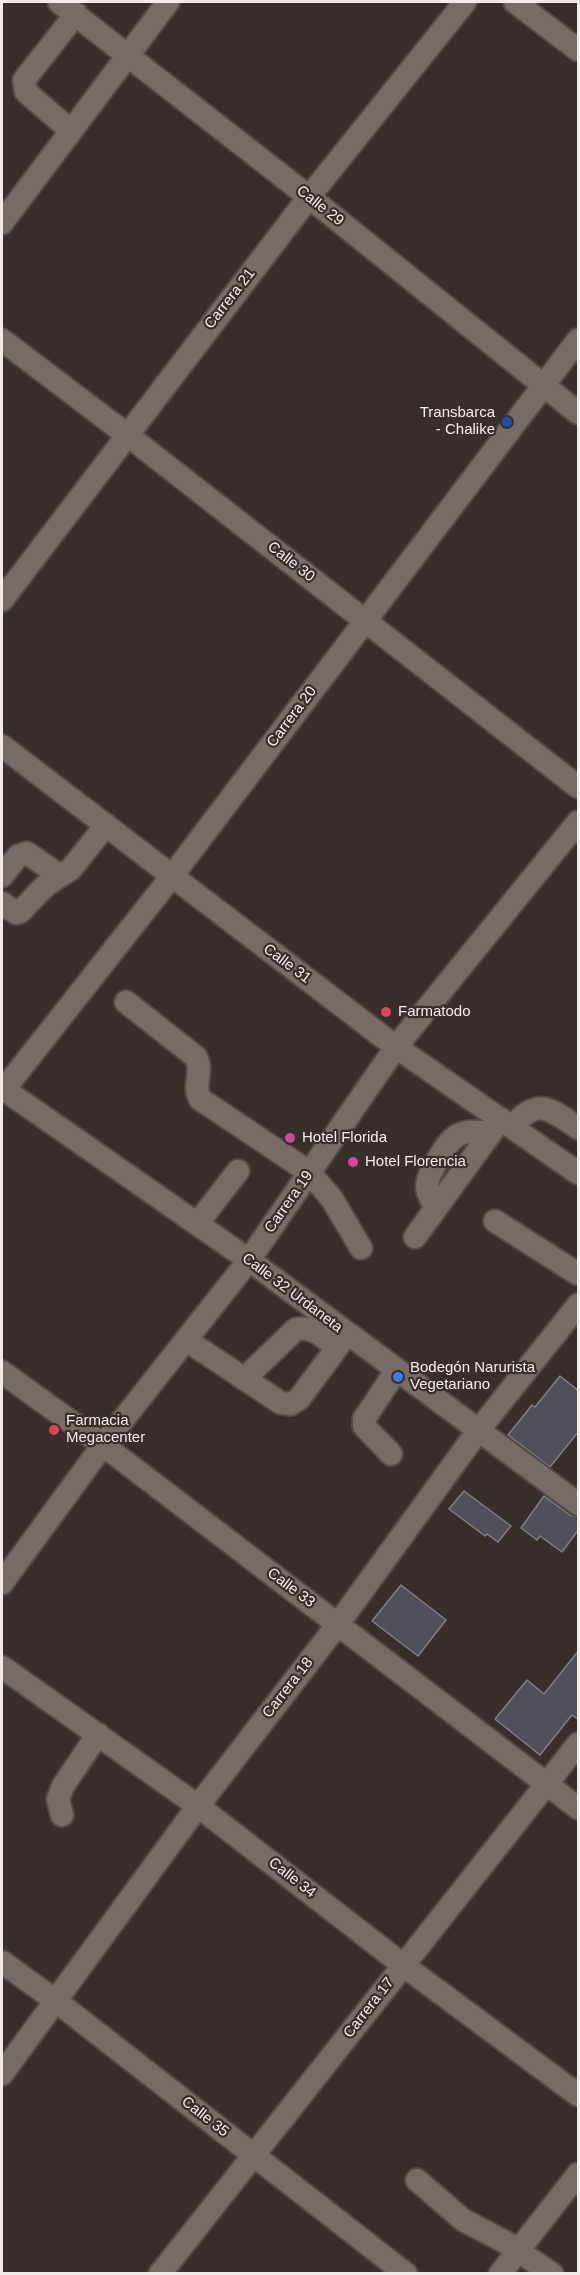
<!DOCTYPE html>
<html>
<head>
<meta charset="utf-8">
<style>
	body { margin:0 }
	#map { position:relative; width:580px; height:2275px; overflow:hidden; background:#362f2b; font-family:Arial,sans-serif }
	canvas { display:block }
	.frame { position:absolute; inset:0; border:3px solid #f1ece9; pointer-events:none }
</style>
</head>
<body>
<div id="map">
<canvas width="580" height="2275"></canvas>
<div class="frame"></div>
</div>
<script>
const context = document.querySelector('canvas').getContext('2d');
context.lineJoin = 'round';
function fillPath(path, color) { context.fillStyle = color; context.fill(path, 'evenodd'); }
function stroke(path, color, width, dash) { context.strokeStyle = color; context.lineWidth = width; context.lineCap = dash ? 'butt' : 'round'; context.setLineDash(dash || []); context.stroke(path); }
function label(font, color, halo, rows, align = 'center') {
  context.font = font + ' Arial,sans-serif'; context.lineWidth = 4.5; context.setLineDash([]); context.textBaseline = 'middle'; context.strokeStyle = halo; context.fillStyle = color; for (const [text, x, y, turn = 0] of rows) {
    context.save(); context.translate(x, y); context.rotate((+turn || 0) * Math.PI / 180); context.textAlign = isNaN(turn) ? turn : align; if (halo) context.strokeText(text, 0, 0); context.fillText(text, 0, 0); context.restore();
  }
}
const building = new Path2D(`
	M560,1376L579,1391V1431L550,1467L508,1435L532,1405L535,1407Z
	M464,1491L511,1526L498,1542L487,1534L485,1536L449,1509Z
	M544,1496L570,1515L579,1517V1529L562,1552L540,1536L537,1540L521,1528Z
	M401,1585L446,1620L418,1656L372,1621Z
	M579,1650V1720L572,1715L540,1755L495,1719L527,1680L544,1694Z`);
fillPath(building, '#514f57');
stroke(building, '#817e87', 1.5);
const minor = new Path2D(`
	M59,2L309,197L578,413
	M515,2L578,50
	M70,130L26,92L24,80L76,14
	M2,223L168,2
	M2,340L126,434L578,787
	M2,600L309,197L465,2
	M2,746L396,1047L578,1173
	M2,876L18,856L27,853L59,875
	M2,903L16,913L20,912L46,885L71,869L106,825
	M126,1002L196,1057C204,1072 192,1084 200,1099L309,1172L332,1199L361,1248
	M2,1088L249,1260L578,1504
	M2,1092L172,876L578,340
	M512,1127C538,1096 550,1109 578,1128
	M436,1208C433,1202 427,1194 427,1187C427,1174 447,1141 458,1135C468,1130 481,1132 491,1133
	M495,1221L578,1274
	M197,1224L238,1171
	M415,1237L501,1119
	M186,1340L281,1403L291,1404L299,1399L347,1334
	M2,1372L103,1445L578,1808
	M244,1379L296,1329C313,1326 324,1338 337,1347
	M391,1454L364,1426V1419L396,1371
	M2,1583L103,1445L249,1260L396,1047L578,822
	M2,1667L198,1806L403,1965L578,2095
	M62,1815L58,1799L63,1786L98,1734
	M2,1962L56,2001L406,2274
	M2,2074L198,1806L338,1624L478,1431L578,1305
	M417,2180L463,2220L507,2243L552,2274
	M160,2274L578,1744
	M500,2274L578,2174`);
stroke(minor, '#514a46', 26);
stroke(minor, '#756c67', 22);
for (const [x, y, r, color] of [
	[507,422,6,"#1a4fb4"],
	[386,1012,6,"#e0444e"],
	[290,1138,6,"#d1479c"],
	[353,1162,6,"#d1479c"],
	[398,1377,6,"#3f7fe0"],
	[54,1430,6,"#e0444e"]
]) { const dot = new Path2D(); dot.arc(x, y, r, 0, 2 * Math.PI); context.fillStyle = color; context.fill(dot); stroke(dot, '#362f2b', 2); }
label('15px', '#f1ece9', '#362f2b', [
	["Calle 29",320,206,38],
	["Carrera 21",230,299,-52],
	["Calle 30",291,562,38],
	["Carrera 20",292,717,-53],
	["Calle 31",287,964,37],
	["Carrera 19",289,1202,-55],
	["Calle 32 Urdaneta",292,1293,37],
	["Calle 33",291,1588,37],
	["Carrera 18",288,1688,-52],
	["Calle 34",292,1878,38],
	["Carrera 17",369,2008,-52],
	["Calle 35",205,2117,38]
]);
label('15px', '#f1ece9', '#362f2b', [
	["Transbarca",495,413,"right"],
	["- Chalike",495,430,"right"],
	["Farmatodo",398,1012],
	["Hotel Florida",302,1138],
	["Hotel Florencia",365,1162],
	["Bodegón Narurista",410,1368],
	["Vegetariano",410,1385],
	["Farmacia",66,1421],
	["Megacenter",66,1438]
], 'left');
</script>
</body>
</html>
